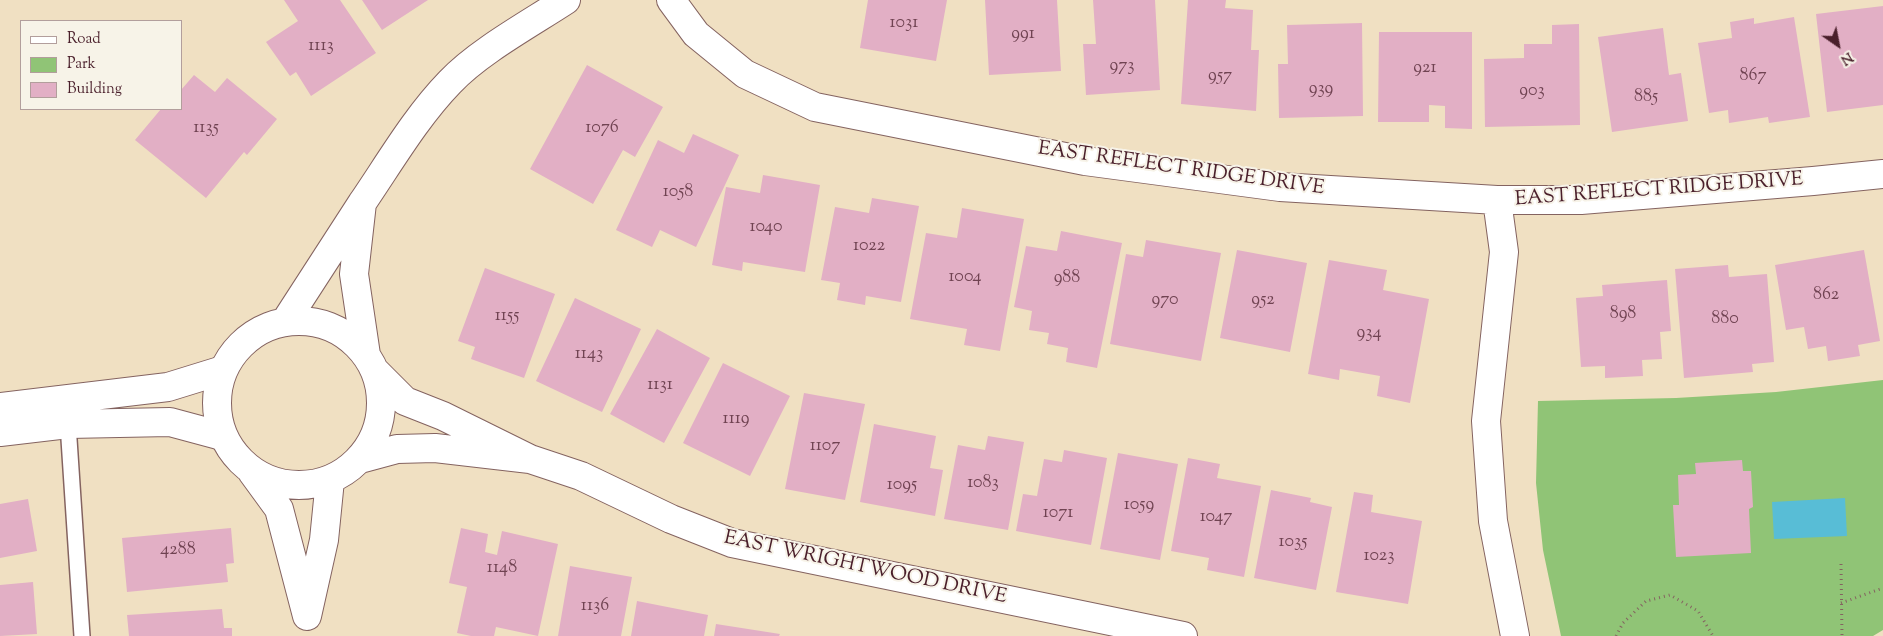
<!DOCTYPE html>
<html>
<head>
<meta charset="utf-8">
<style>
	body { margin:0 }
	#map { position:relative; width:1883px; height:636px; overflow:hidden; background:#f0e0c2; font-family:"Sorts Mill Goudy",serif }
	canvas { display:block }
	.legend { position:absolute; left:20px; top:20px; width:162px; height:90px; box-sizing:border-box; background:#f7f3e8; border:1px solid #b29e9c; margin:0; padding:6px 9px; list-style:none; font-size:15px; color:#4a1f2b }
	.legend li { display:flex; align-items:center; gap:10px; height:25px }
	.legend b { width:25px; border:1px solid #b29e9c }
	.north { position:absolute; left:1813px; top:20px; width:50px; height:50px; -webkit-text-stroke:4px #f7f3e8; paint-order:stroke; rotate:147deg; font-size:14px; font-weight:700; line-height:20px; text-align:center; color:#4a1f2b }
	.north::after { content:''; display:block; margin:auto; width:18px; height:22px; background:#4a1f2b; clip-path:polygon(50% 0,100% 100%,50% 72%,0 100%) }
</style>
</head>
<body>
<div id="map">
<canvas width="1883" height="636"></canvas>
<ul class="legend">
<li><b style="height:6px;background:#fff"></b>Road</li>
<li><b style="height:14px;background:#90c476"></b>Park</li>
<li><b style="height:14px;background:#e2afc5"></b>Building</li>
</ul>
<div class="north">N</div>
</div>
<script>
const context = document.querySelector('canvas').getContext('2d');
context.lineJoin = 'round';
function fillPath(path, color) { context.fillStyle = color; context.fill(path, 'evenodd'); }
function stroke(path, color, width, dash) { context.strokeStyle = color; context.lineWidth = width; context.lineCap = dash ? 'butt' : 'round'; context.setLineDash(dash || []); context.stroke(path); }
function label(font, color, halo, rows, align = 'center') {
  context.font = font + ' "Sorts Mill Goudy",serif'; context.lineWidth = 4; context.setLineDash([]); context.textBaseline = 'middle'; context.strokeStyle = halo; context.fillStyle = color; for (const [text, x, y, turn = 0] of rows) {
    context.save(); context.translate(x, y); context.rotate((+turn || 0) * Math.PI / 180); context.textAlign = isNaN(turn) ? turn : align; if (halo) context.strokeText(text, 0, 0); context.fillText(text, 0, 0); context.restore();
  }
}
fillPath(new Path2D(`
	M1883,380V630L1873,636H1561L1543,550L1536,483L1538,401L1676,398L1776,392Z`), '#90c476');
fillPath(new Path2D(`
	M1845,498L1847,536L1774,539L1772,502Z`), '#58bdd6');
fillPath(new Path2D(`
	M284,0H340L376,53L311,96L296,72L290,76L266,42L298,21Z
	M362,0H428L382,30Z
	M868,0H947L936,61L860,48Z
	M985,0H1057L1061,71L989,75Z
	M1093,0H1155L1160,90L1086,95L1083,44H1096Z
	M1188,0H1226L1225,8L1253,10L1251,50H1259L1256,111L1181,104Z
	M1883,6V105L1827,112L1816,14Z
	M1794,17L1810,117L1769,123L1768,117L1729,123L1728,110L1709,113L1698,43L1732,38L1730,22L1754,18V24Z
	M1362,23L1363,116L1279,118L1278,64H1288L1287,25Z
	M1579,24L1580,125L1485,127L1484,59L1524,58V44H1552V25Z
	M1663,28L1669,75L1681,73L1688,121L1612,132L1598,37Z
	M1379,32H1472V129L1445,128V106L1429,105V122H1378Z
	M587,65L663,107L635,157L623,150L593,204L530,169Z
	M194,75L215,92L227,78L277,119L247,155L244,152L206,198L135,140L161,109H181V90Z
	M693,134L739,155L696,247L660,230L652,247L616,230L658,140L684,153Z
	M763,175L820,185L805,272L743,262L742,271L712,265L726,187L760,193Z
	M872,198L919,206L901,302L866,296L865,305L837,300L840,283L821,280L835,207L869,213Z
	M962,208L1024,219L1000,351L964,345L967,329L910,319L926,233L957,238Z
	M1061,231L1122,243L1097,368L1066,362L1068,348L1047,344L1049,333L1029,330L1032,311L1014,307L1026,246L1057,251Z
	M1146,240L1221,253L1201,361L1110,344L1126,254L1143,257Z
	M1237,250L1307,263L1290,352L1220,338Z
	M1864,250L1880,341L1858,345L1860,356L1828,361L1826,346L1808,349L1804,327L1786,330L1775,265Z
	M1329,260L1387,270L1383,290L1429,299L1410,403L1377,396L1380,376L1340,369L1339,380L1308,374Z
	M1728,265L1729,277L1767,274L1774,362L1752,364L1753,372L1684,378L1675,269Z
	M485,268L555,294L524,378L471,359L475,347L458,341Z
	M1667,280L1671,331L1660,332L1662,359L1642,360L1643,376L1605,378V366L1581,367L1576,298L1603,296L1602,285Z
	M575,298L641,329L602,412L536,381Z
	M657,329L710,358L664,443L610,414Z
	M723,363L790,396L750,476L683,443Z
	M804,393L865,404L845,500L785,489Z
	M874,424L936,436L930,468L943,470L935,516L860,502Z
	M988,436L1024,442L1008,530L944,519L958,445L985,450Z
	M1064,450L1107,458L1091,545L1016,531L1023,494L1037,496L1044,459L1062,462Z
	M1118,453L1178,464L1160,560L1100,549Z
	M1188,458L1220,464L1217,478L1261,486L1244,577L1207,570L1209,558L1171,551Z
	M1742,460L1743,471H1751L1753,507L1749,509L1751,553L1676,557L1673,505H1679L1678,475L1696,474L1695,463Z
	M1271,490L1311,498L1310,502L1332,507L1316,590L1254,578Z
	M1354,492L1373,495L1371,512L1422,521L1408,604L1336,592Z
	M28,499L37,551L0,558V504Z
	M231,528L234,563L226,564L228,582L127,592L122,538Z
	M461,528L488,534L485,552L497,555L502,531L558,544L538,636L496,627L494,636H471L457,633L467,587L449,583Z
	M570,566L632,577L621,636H558Z
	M33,582L37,634L0,636V585Z
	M637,601L708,615L704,636H631Z
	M222,609L224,628H232V636H129L127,615Z
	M716,624L780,634L779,636H714Z`), '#e2afc5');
const lane = new Path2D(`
	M68,424L82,636`);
const street = new Path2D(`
	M671,0L696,34L745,74L815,107L1085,161L1280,187L1497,200H1581L1813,181L1883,174
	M1497,200L1504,252L1486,421L1493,521L1515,636
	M362,203C390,162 416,117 450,82C478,52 531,23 566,0
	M217 403a82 82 0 1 1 164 0a82 82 0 1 1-164 0Z
	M285,322L362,203L354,274L366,355
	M360,459L397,449L435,448L530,459L443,416L405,401L375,371
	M530,459L581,476L671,519L732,543L1183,636
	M252,472L279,509L307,616L324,540L330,480`);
const secondary = new Path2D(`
	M0,407L168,387L223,370
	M0,432L68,424L170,422L222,436`);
stroke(lane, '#846360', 18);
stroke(street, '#846360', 30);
stroke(secondary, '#846360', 30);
stroke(new Path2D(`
	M1841,564L1842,636
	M1841,603L1883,588
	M1616,636L1623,623L1646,601L1670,595L1698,611L1713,636`), '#846360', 3, [1, 4]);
stroke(lane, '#fff', 15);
stroke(street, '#fff', 28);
stroke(secondary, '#fff', 28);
label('18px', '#704352', null, [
	["1031",904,24],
	["991",1023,35],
	["1113",321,47],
	["973",1122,67],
	["921",1425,69],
	["957",1220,77],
	["867",1753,77],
	["939",1321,90],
	["903",1532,92],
	["885",1646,98],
	["1135",206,129],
	["1076",602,129],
	["1058",678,193],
	["1040",766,228],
	["1022",869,247],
	["1004",965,278],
	["988",1067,279],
	["862",1826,296],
	["970",1165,301],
	["952",1263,301],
	["898",1623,315],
	["1155",507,317],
	["880",1725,320],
	["934",1369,334],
	["1143",589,355],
	["1131",660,386],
	["1119",736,420],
	["1107",825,447],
	["1083",983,484],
	["1095",902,486],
	["1059",1139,506],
	["1071",1058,514],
	["1047",1216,518],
	["1035",1293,543],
	["4288",178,551],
	["1023",1379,557],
	["1148",502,569],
	["1136",595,607]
]);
label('20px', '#4a1f2b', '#f7f3e8', [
	["EAST REFLECT RIDGE DRIVE",1181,170,8],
	["EAST REFLECT RIDGE DRIVE",1659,191,-4],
	["EAST WRIGHTWOOD DRIVE",865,569,12]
]);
</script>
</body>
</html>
